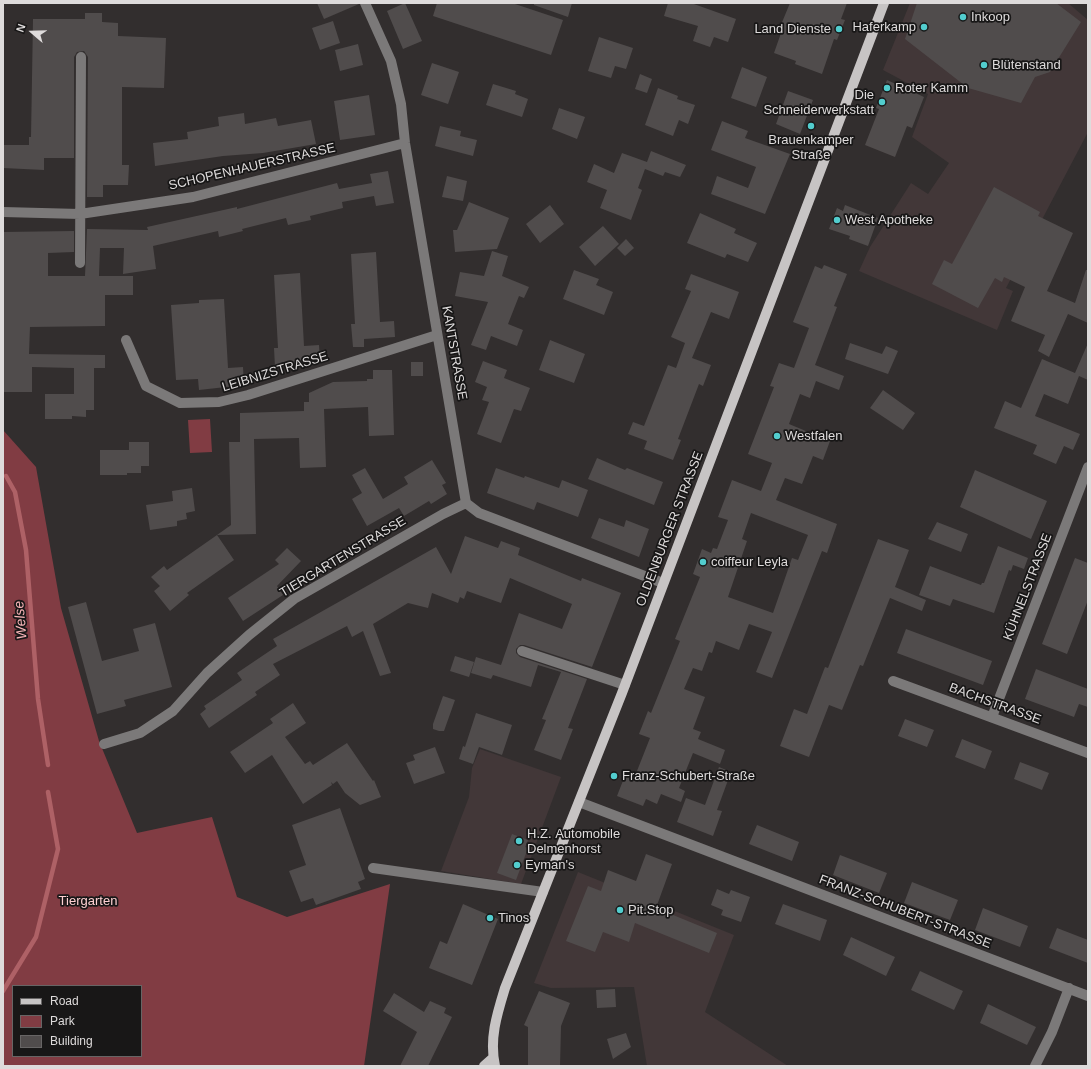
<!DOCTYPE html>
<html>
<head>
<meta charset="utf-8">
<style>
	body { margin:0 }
	#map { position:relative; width:1091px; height:1069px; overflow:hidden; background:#322e2e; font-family:Arial,sans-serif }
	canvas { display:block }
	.frame { position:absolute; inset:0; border:4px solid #dedbdb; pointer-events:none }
	.legend { position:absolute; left:12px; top:985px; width:130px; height:72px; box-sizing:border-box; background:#181717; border:1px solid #676565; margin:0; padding:5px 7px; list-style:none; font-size:12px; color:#dedbdb }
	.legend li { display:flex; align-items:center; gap:8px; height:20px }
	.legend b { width:20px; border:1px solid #676565 }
	.north { position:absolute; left:12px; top:12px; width:40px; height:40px; -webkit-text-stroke:3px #181717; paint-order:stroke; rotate:290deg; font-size:11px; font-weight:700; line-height:16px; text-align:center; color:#dedbdb }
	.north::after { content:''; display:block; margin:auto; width:14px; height:18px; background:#dedbdb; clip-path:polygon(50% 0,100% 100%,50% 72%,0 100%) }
</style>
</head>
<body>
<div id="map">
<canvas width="1091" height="1069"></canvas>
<div class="frame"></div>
<ul class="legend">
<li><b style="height:5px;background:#c7c4c4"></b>Road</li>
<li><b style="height:11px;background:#813c43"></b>Park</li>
<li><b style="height:11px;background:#504c4c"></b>Building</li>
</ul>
<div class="north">N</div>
</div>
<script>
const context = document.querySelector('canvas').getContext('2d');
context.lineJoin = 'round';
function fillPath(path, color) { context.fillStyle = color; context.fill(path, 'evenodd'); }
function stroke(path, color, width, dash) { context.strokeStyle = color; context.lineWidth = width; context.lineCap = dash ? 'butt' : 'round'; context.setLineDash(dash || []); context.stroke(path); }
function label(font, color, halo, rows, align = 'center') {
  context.font = font + ' Arial,sans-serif'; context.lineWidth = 3.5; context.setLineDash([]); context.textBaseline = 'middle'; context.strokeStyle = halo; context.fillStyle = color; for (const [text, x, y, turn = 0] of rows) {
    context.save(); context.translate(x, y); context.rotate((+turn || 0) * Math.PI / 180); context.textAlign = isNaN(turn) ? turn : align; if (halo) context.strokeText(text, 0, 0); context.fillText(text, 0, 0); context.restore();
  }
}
fillPath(new Path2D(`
	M910,3H1068L1088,20V132L1006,288L1013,291L997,330L859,271L870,247L911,183L928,194L949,163L912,137L928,94L883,70Z
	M480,749L561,777L521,884L441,871L469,797L472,768Z
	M578,872L734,935L705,1012L788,1066H647L634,987L551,988L534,983Z`), '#423738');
fillPath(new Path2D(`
	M210,419L212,452L190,453L188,420Z
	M3,430L36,467L61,608L99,741L137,833L212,817L237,897L287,917L390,884L364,1066H3ZM13,986H141V1056H13Z`), '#813c43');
stroke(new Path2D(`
	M6,476L15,492L26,550L38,699L48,765
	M3,991L36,937L58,849L48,792`), '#ae6166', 4.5);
fillPath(new Path2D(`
	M317,3H359V4L324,19Z
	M405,3L422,41L403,49L387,11Z
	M437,3H512L563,20L551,55L433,16Z
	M534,3H572L568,17L534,5Z
	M668,3H691L736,19L728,42L714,37L710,47L693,41L698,26L664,16Z
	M790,3H847L841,19L845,20L837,40L834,39L822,74L795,64L796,61L774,53L781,33L778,32Z
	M917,3H1056L1081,22L1050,72L1035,77L1021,103L968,88L905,39Z
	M85,13H102V22L118,23V36L166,38L164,88L122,87V165H129L128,185H103V197H87L88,57L84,51L77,52L74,57V158H44V170L3,168V145H29V137H31L33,19H85Z
	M333,21L340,43L320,50L312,28Z
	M599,37L633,48L626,69L615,66L611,78L588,71Z
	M358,44L363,65L340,71L335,50Z
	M432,63L459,72L448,104L421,95Z
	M742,67L767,77L756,107L731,98Z
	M640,74L652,79L647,93L635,89Z
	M887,80L924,97L912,128L907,126L895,157L865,145L879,109L876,108Z
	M493,84L516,91L515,94L528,99L522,117L486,105Z
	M658,88L678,96L677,99L695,105L688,124L679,120L673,136L645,125Z
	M788,91L813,100L800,134L776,124Z
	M369,95L375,135L340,140L334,101Z
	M559,108L585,117L577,139L552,129Z
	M244,113L245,124L276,118L278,126L311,120L316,144L263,153L223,156L155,166L153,143L188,139L187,132L219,126L218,117Z
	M722,121L748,131L745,138L790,154L765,214L711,194L717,176L748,188L756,167L711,150Z
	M440,126L461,131L460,136L477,140L473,156L435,146Z
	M651,151L686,165L680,177L665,172L663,176L645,169L638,188L642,190L631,220L600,208L607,190L587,182L594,164L614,173L622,153L647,162Z
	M388,171L394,203L376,206L374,196L342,202L343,208L310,216L311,220L288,225L286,218L242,229L243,231L219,237L218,231L153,246L156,269L123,274L124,248H100L99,276H133V295H105V326L30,327L29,354L105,355V368H94V410H86V417L72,416V419H45V394H74V368L32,367V392H3V232L74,231V252L48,253V276H85L87,229L148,230L147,227L237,207V209L337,183L339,189L372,183L370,174Z
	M447,176L467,181L463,201L442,197Z
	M994,187L1040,212L1038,216L1073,233L1047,291L1075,303L1086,270H1088V323L1068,314L1049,357L1038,351L1045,335L1011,321L1025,287L1004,277L1002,282L995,278L978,308L932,284L944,260L952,264Z
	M469,202L509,218L497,249L455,252L453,230H457Z
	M550,205L564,224L540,243L526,224Z
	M845,205L878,218L868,246L849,239L850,236L829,229L837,208L843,211Z
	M700,213L736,229L734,233L757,243L748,262L727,254L725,258L687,243Z
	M603,226L619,244L595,266L579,247Z
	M626,239L634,248L625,256L617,248Z
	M492,251L508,256L502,276L529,287L524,298L519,296L508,324L523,330L517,346L491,336L486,350L471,345L488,302L455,296L460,272L484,276Z
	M376,252L380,322L394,321L395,337L364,339V347H353L351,324H355L351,254Z
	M824,265L847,274L834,306L837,307L815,365L844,376L839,390L816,381L810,398L800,394L789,424L830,441L823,460L813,456L802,484L785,478L776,500L837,524L827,553L822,551L772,678L756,672L772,632L749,624L739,650L716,641L712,653L709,652L702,671L693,668L684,689L705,697L693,729L701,732L698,739L725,750L720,764L693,753L679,788L685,791L681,802L661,794L657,804L646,799L643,806L617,796L626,773L635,776L650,738L639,734L648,711L651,713L680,641L675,639L700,577L693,574L702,549L711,553L713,548L717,549L728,520L718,517L732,480L761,491L772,463L748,454L774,387L770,386L779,363L794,368L809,328L793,322L815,266L822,269ZM751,513L808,535L798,560L792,558L773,613L728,597L747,541L742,539Z
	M574,270L599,279L596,285L613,292L604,315L563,299Z
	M300,273L304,346L319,345L320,361L305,366L275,367L274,348H278L274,275Z
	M691,274L739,292L729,319L711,312L692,358L711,365L703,386L699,384L678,439L681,440L673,460L644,449L647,441L628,434L633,422L644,426L668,365L676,368L685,343L671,337L691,291L685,289Z
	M224,299L228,368L243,367L244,385L199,390L198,379L176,380L171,305L199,303V300Z
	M550,340L585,354L574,383L539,370Z
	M850,343L882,354L886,346L898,351L888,374L845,359Z
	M1088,343V380L1079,376L1068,404L1044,394L1035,416L1080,434L1073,450L1064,446L1056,464L1033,454L1037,445L994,428L1005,401L1021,408L1042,359L1075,373Z
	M483,361L507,370L504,378L530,388L521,411L514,409L501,443L477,434L489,402L482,400L487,387L475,382Z
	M411,362H423V376H411Z
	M373,370H392L394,435L369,436L368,407L324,409L326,467L300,468L299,438L254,439L256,534L217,535L231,525L229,442H240V413L304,411V402H309V393L333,382L367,381V379H373Z
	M883,390L915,413L903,430L870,408Z
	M129,442H149V466H141V473H127V475H100V450H129Z
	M597,458L625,470L627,468L663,482L654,505L588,479Z
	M432,460L446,483L442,485L447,494L431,504L429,501L404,516L399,508L367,526L352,499L362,493L352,475L365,468L383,499L408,484L404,477Z
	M496,468L524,478L525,476L559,488L562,480L588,490L578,517L537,502L534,510L487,493Z
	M975,470L1047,501L1031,539L960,507Z
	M192,488L195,511L186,513L187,519L177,521V526L150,530L146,505L173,501L172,491Z
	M599,518L624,527L626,520L649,529L639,557L591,538Z
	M937,522L968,534L961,552L928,539Z
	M217,535L234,560L187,593L189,595L170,611L154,591L160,586L151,577L164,566L167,570Z
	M465,536L498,548L501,541L520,548L518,555L581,581L582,578L621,593L592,667L524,645H520L516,649V653L520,657L587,679L568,728L573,729L561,760L534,750L546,720L542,719L561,672L538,665L531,687L493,675L491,679L471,673L476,657L501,665L519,613L562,629L572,604L510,578L501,603L467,591L464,599L460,597L458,603L432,593L428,608L408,603L373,624L391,673L380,676L363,631L352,637L347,626L273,664L280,675L255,692L257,695L209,728L200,714L206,709L204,706L242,680L237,673L277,646L273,639L436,547L451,574Z
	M878,539L909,550L895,587L926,600L922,611L890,598L863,666L860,665L842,710L829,705L809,757L780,746L794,709L807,714L825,667L828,668Z
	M998,546L1028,558L1024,569L1013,565L1011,571L1009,570L994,613L953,599L950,606L919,595L930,566L981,585L982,583H984Z
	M287,548L301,561L277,586L283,595L243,621L228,598L279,564L275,560Z
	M1075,558L1088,563V600L1067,654L1042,644Z
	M86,602L102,661L139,651L133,629L155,623L172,687L124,700L126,706L97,714L68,607Z
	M906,629L992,661L983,685L897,653Z
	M455,656L474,662L469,677L450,671Z
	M1036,669L1088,689V707L1079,704L1074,717L1025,699Z
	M443,696L455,700L444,731H439L433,729V724Z
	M293,703L306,723L285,737L305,764L310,761L313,765L347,743L373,781L374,780L381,797L360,805L345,793L337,781L333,784L331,782L332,785L303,804L272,755L245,773L230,752L273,723L270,719Z
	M476,713L512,725L502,755L479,747L473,764L459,759L463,746L465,747Z
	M905,719L934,730L927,747L898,736Z
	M962,739L992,751L985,769L955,757Z
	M435,747L445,773L414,784L406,763L415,760L413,755Z
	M1020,762L1049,773L1042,790L1014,779Z
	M719,767L731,772L717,810L722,811L713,836L677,822L686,798L705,805Z
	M340,808L365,879L358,882L361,889L316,905L313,898L301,902L289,871L306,865L292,825Z
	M757,825L799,842L792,861L749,844Z
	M512,834L528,840L525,847L528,848L516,880L497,873Z
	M646,854L672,864L656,908L717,933L709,953L635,923L629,942L603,932L595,952L566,941L588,886L601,891L608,870L636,881Z
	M840,855L887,873L879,893L833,875Z
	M912,882L958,900L950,920L904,903Z
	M717,889L729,894L731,890L750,897L741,922L721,915L723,910L711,905Z
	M463,904L498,919L472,985L429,968L440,941L447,944Z
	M783,904L827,920L820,941L775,924Z
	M983,908L1028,926L1020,947L975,930Z
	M1057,928L1088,940V963L1049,948Z
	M851,937L895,957L886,976L843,955Z
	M920,971L963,991L954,1010L911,990Z
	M615,989L616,1007L597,1008L596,990Z
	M539,991L570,1003L561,1026L560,1066H528V1027L524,1025Z
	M394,993L424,1012L430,1001L446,1008L444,1013L452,1017L428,1066H400L417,1032L383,1011Z
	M988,1004L1036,1027L1027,1045L980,1023Z
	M626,1033L631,1047L613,1059L607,1039Z`), '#504c4c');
stroke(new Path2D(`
	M365,3L391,61L401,104L405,143L466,503L479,513L663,583
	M3,212L80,214L193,197L405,143
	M80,263L81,57
	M126,340L146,386L180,403L219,402L248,395L437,335
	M522,651L625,685
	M893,681L1088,753
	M992,717L1088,467
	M104,744L140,733L173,711L207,673L249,635L294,599L443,514L466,503
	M579,802L1088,996
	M373,868L543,892
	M1035,1066L1052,1032L1069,988`), '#7b7979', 10);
stroke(new Path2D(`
	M484,1066L493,1058
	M495,1066C489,1039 497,1014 505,988L622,693L884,3`), '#c7c4c4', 10);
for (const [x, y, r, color] of [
	[963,17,4,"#52cdce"],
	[924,27,4,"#52cdce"],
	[839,29,4,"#52cdce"],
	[984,65,4,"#52cdce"],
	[887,88,4,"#52cdce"],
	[882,102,4,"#52cdce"],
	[811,126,4,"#52cdce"],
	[837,220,4,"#52cdce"],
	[777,436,4,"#52cdce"],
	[703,562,4,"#52cdce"],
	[614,776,4,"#52cdce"],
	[519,841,4,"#52cdce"],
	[517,865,4,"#52cdce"],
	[620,910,4,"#52cdce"],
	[490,918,4,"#52cdce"]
]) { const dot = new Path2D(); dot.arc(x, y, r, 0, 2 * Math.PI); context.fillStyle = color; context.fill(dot); stroke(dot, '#181717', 1.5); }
label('13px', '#dedbdb', '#181717', [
	["Inkoop",971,17],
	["Haferkamp",916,27,"right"],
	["Land Dienste",831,29,"right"],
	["Blütenstand",992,65],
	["Roter Kamm",895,88],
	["Die",874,95,"right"],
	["Schneiderwerkstatt",874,110,"right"],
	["Brauenkamper",811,140,"center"],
	["Straße",811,155,"center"],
	["West Apotheke",845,220],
	["Westfalen",785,436],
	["coiffeur Leyla",711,562],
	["Franz-Schubert-Straße",622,776],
	["H.Z. Automobile",527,834],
	["Delmenhorst",527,849],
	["Eyman's",525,865],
	["Pit.Stop",628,910],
	["Tinos",498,918]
], 'left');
label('13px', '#dedbdb', '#181717', [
	["SCHOPENHAUERSTRASSE",252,167,-13],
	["KANTSTRASSE",454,353,80],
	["LEIBNIZSTRASSE",275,372,-17],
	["OLDENBURGER STRASSE",670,529,-69],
	["TIERGARTENSTRASSE",343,557,-31],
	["KÜHNELSTRASSE",1028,587,-69],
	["BACHSTRASSE",995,704,20],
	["FRANZ-SCHUBERT-STRASSE",905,912,21]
]);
label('13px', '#fed0d2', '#181717', [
	["Tiergarten",88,901]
]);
label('italic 14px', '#f8b5b8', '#181717', [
	["Welse",21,620,-95]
]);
</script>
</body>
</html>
